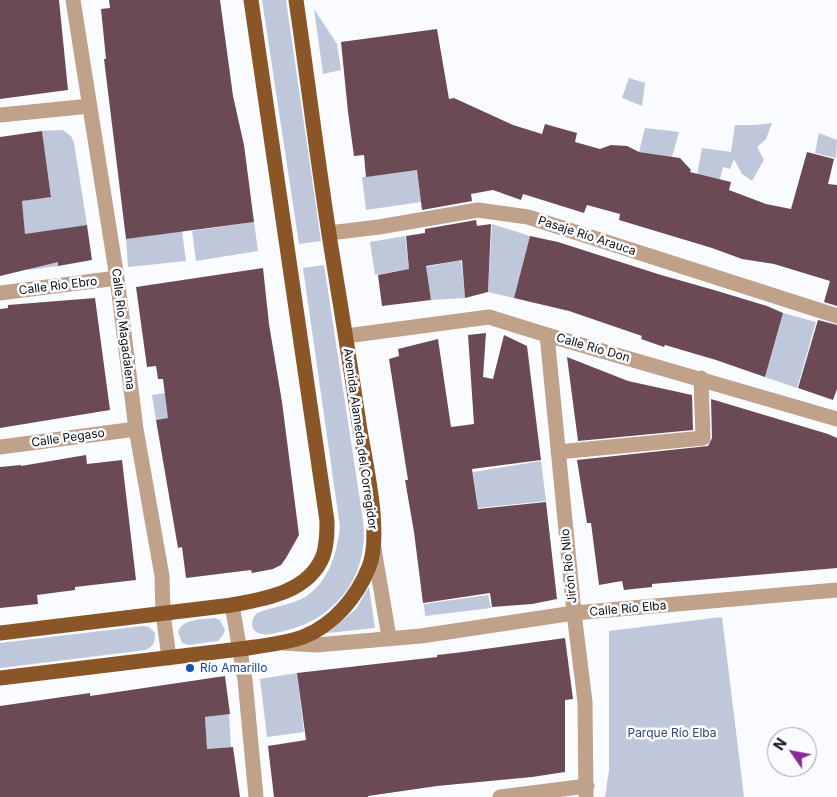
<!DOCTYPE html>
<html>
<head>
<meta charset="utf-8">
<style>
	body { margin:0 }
	#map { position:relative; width:837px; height:797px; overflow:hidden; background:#fafbff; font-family:Inter,sans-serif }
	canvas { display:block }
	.north { position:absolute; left:767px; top:727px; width:50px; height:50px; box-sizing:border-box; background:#fafbff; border:1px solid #9c9da0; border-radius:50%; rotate:303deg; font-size:14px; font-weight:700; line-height:20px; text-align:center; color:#0f0f11 }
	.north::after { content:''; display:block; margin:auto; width:18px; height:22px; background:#882c97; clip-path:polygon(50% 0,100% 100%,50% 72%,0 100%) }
</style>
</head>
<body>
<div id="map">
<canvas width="837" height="797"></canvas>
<div class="north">N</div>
</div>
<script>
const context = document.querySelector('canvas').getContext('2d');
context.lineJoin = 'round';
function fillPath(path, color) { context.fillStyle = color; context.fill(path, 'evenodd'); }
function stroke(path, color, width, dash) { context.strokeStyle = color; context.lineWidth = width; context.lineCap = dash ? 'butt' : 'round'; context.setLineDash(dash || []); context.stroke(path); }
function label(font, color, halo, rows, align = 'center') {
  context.font = font + ' Inter,sans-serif'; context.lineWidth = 5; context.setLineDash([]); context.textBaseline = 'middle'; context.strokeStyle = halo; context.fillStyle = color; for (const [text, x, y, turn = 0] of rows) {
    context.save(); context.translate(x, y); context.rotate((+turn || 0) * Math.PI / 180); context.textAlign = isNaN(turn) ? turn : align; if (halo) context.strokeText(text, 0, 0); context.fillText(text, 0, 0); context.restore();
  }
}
fillPath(new Path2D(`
	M262,0H286L321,241L299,244Z
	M314,9L337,44L341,70L323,74Z
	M629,78L645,83L642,106L622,98Z
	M772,123L766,139L757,147L764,160L752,181L742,174L734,159L730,169L723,167L720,179L697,176L702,148L731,152L735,125H756Z
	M645,128L679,132L672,157L639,152Z
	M63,130L71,136L74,143L87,225L56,230L58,266L28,270L22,201L51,196L42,131Z
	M819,133L837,140L836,158L815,153Z
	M417,170L421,202L366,210L362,177Z
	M254,222L258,251L196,261L192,231Z
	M492,224L530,236L514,298L488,292Z
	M182,231L186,261L128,267L126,239Z
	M405,236L409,269L375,275L370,242Z
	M461,260L465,298L431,300L426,267Z
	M324,265L363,520C370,576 335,621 280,632C273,634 260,637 254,630C250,624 253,617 257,613C272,607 291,605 305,597C329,582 337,553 340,527L303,268Z
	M783,313L816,322L797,388L765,377Z
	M165,393L209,412L156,420L152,395Z
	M541,461L546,501L478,508L473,472Z
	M369,587L375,628L328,633L356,609Z
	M488,595L491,608L425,616L424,604Z
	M722,617L744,797H605L609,770V631Z
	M215,618L220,620L225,630L223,635L218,641L188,645L182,643L178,632C183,618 201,620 215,618Z
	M143,626L149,627L155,633C155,642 154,646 146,650L0,668V643Z
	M297,673L304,732L267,737L260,679Z
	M229,714L231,747L207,749L205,717Z`), '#bfc7db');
fillPath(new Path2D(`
	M0,0H59L68,90L0,99Z
	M109,0H220L233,96L244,145L254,222L126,239L104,59H106L101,9L110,8Z
	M437,29L449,99L454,98L513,125L542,134L545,124L577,133L575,142L600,149L611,145L627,146L639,152L680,158L691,170L690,172L731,182L729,190L766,204L791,209L807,152L834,159L828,184L837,185V306L824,302L830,281L774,264L742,259L712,248L619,220L620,214L587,205L584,213L523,194L521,200L493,190L471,194L472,201L422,210L417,170L366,177L364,155L354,156L348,112L341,42Z
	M42,131L51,197L22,201L25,234L87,225L92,260L58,266V262L0,276V137Z
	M476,220L477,226L491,224L488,292L465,298L462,260L426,266L431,300L382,306L378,275L409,269L406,236L425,233V229Z
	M530,236L558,242L661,275L714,290L767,306L783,313L765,377L716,360L665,345L664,347L641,339L642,336L569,311L514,298Z
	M263,268L269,324L282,402L299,535L286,558L281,565L273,569L252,573L251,570L186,578L182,547L178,548L156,420L168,418L163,379H158L156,366L147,367L136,287Z
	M95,298L110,410L0,428V309L8,308V305Z
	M818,320L837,325V389L833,400L798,388Z
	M486,333L483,377L493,379L504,335L527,346L541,460L472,469L478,509L546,502L557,599L532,604L492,607L490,593L423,603L414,532L405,480H408L389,359L399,356L398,349L438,339L451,427L474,424L468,335Z
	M567,357L628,381L692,395L693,430L578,441Z
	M711,399L828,434L837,438V568L652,584V587L624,590L622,581L599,585L591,523H587L577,460L708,446L712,438Z
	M86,455L87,464L122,460L136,580L75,587V590L37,595L38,604L0,608V467L21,465V466Z
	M565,638L573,699L565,700V772L532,777L437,786L368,796V797H274L268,746L306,740L297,673L437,657V655L463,652Z
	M225,676L230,714L205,717L207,749L233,747L240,797H0V706L90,693V696Z`), '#6c4a55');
stroke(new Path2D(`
	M73,0L117,278L136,429L162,576L163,613L169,658
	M0,115L90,106
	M329,233L379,227L478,210L528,217L837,316
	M0,293L117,278
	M547,335L574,613L585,702L586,797
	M346,336L489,317L547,335L837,419
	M0,447L136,429
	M558,452L703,438L701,378
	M374,549L389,637
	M232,605L245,680L256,797
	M284,643L316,645L421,636L574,613L837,590
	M500,797L587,786`), '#c0a189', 15);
stroke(new Path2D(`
	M0,633L232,605C265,599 309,592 323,556C327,545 327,533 327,521L251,0
	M0,678L240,649C261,646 283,644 303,637C334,625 357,597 369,567C382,534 366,466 360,430C351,369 341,308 331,247C318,165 308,82 296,0`), '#8a5627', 15);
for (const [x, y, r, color] of [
	[190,668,5,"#1a4fb4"]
]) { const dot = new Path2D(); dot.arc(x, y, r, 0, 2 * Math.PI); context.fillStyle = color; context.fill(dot); stroke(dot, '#fafbff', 2); }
label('12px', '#0f0f11', '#fafbff', [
	["Pasaje Río Arauca",587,236,18],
	["Calle Rio Ebro",58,286,-7],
	["Calle Rio Magadalena",123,329,83],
	["Calle Río Don",593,348,16],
	["Calle Pegaso",68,438,-8],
	["Avenida Alameda del Corregidor",360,439,82],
	["Jirón Río Nilo",569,566,-96],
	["Calle Río Elba",628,609,-5]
]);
label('12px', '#164399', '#fafbff', [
	["Río Amarillo",200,668]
], 'left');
label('12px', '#354471', '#fafbff', [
	["Parque Río Elba",672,733]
]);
</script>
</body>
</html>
